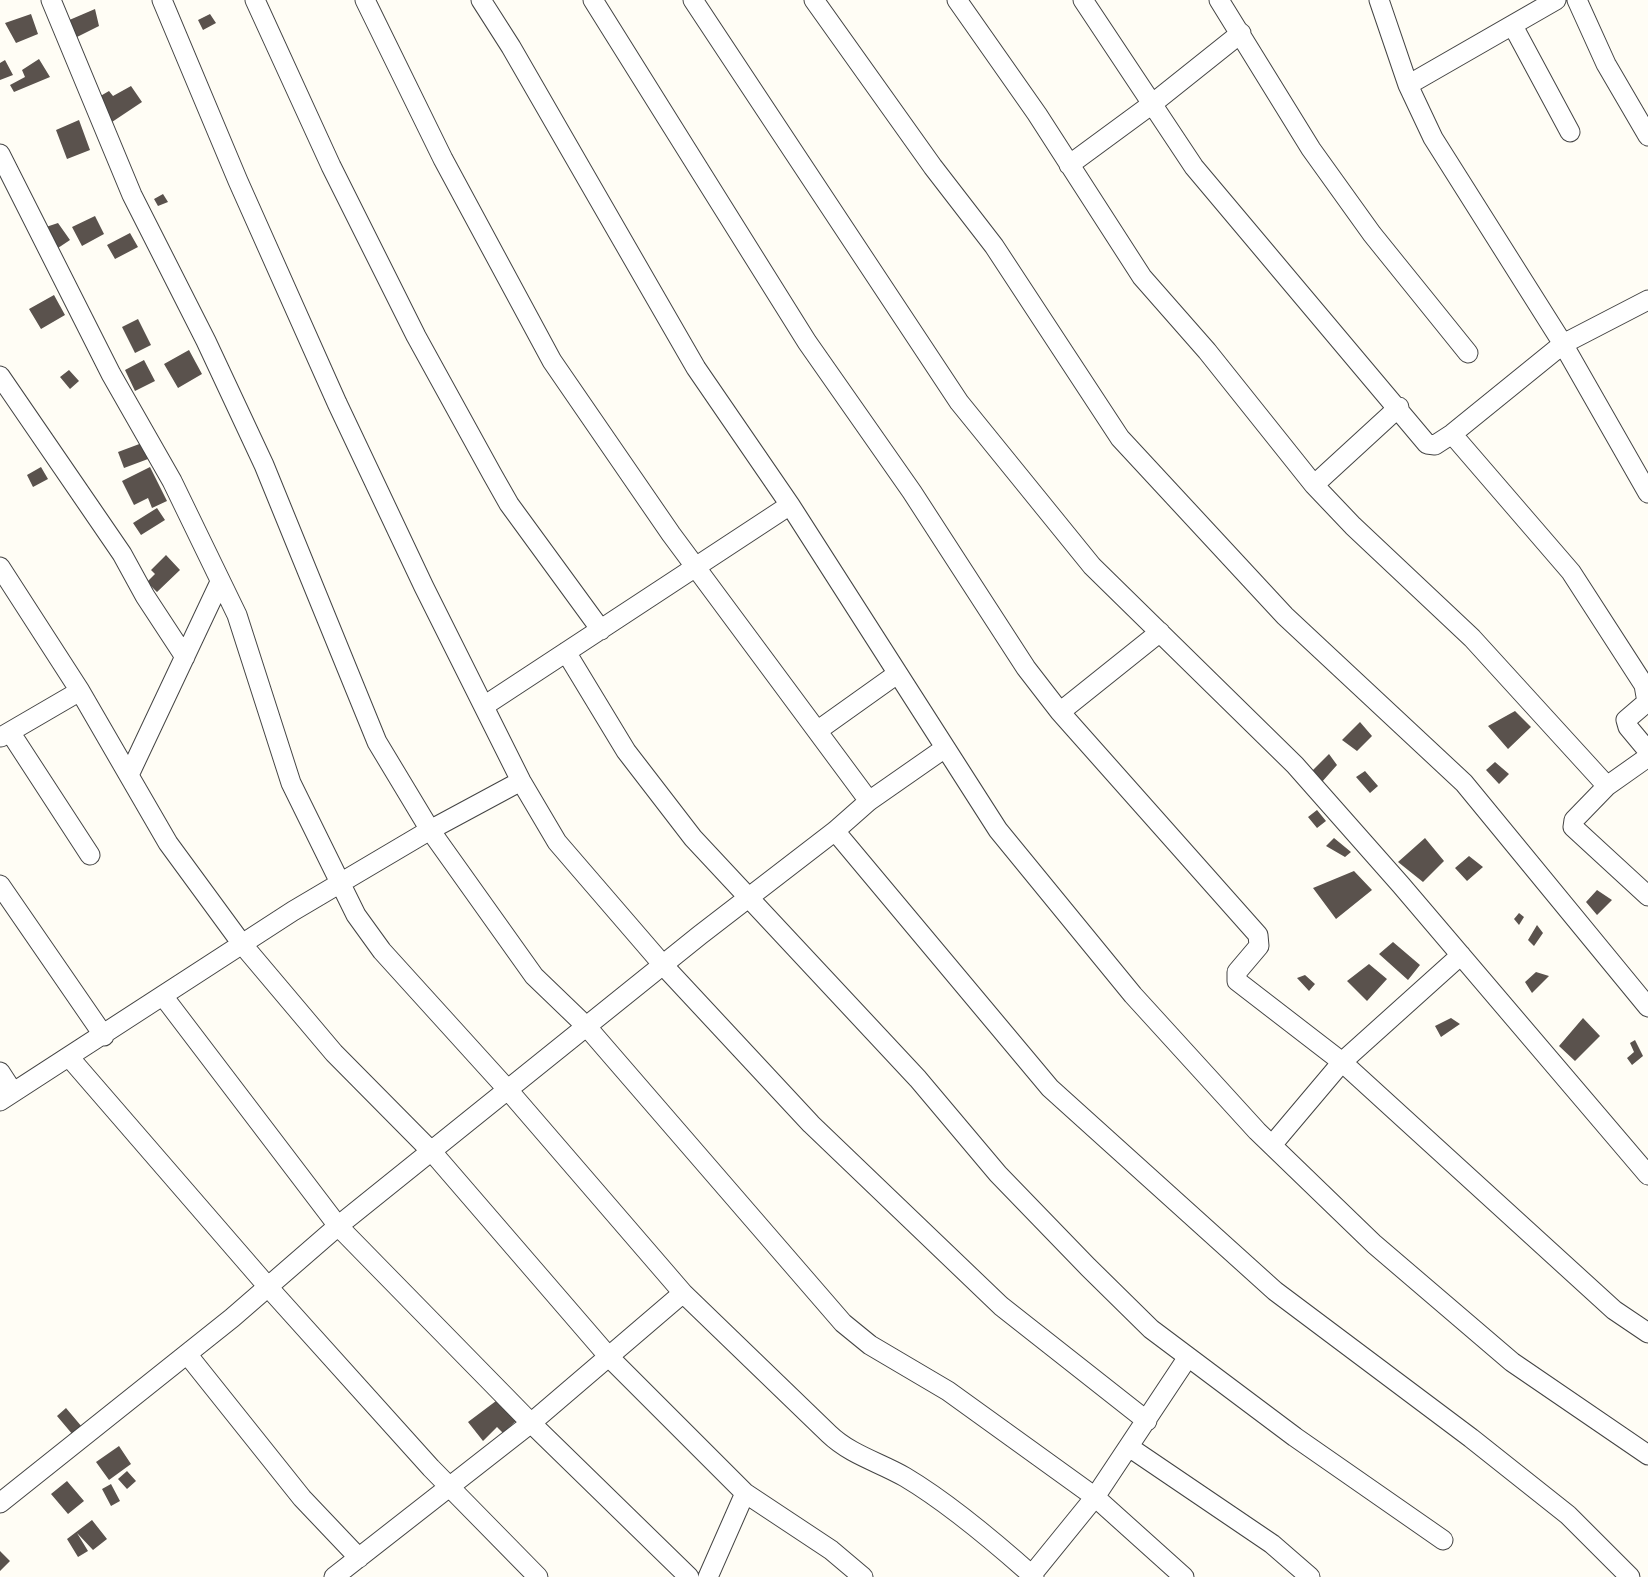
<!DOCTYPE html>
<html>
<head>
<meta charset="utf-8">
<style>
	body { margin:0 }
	canvas { display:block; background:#fffdf5 }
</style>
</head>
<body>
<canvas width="1648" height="1577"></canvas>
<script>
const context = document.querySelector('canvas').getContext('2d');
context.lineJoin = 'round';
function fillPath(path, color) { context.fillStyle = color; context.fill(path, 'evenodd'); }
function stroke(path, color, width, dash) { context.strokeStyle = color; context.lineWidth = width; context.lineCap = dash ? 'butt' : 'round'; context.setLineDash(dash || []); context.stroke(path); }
fillPath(new Path2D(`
	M95,9L99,26L73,39L67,21Z
	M31,14L38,34L16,43L5,23Z
	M210,14L216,23L203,30L198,20Z
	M39,59L50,77L14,92L10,85L25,77L22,70Z
	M5,60L13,75L0,80V63Z
	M131,86L142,102L112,122L97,98L109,91L113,96Z
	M79,120L90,150L67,159L56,130Z
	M163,194L168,202L158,206L154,199Z
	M95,216L104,234L82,246L72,227Z
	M58,223L70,240L55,250L46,227Z
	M130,233L138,247L115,259L107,245Z
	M54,295L65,315L41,329L29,309Z
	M138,319L151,345L135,353L122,327Z
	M189,350L202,374L178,388L164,364Z
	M144,360L155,381L135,391L125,370Z
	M69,370L79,381L70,389L60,377Z
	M142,443L148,459L124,468L118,452Z
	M41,467L48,479L33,487L27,475Z
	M150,467L167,501L152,508L148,498L134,505L122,481Z
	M157,508L165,520L141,535L133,523Z
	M166,555L180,570L157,592L147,582L155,574L151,570Z
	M1515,711L1531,727L1508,749L1488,726Z
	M1360,722L1372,736L1357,751L1342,740Z
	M1329,754L1337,765L1321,783L1312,771Z
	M1495,762L1509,774L1499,784L1486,770Z
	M1365,771L1378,786L1370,793L1356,777Z
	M1317,810L1326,821L1317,828L1308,817Z
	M1334,838L1351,852L1345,857L1326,846Z
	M1425,838L1444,861L1423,882L1398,862Z
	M1469,856L1483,867L1467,881L1455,868Z
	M1354,871L1372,890L1336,919L1313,888Z
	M1597,890L1612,900L1597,915L1586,902Z
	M1519,913L1524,917L1519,925L1514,919Z
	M1537,925L1543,933L1534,946L1528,940Z
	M1393,942L1420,965L1408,980L1379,954Z
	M1369,964L1387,979L1367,1001L1347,981Z
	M1536,972L1549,976L1532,993L1525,982Z
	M1305,975L1315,984L1309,991L1297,978Z
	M1451,1018L1460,1024L1441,1037L1435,1026Z
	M1583,1018L1600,1036L1575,1061L1559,1046Z
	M1635,1040L1643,1056L1632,1065L1627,1058L1634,1052L1630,1043Z
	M496,1401L517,1420L503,1433L497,1427L483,1441L468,1422Z
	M66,1408L82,1427L73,1435L57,1416Z
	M119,1446L131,1464L109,1480L96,1462Z
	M127,1471L136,1481L127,1489L118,1479Z
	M67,1481L84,1501L68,1514L51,1494Z
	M111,1484L120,1501L111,1506L102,1489Z
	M92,1520L107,1539L93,1550L77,1533L88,1551L78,1557L67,1539Z
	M0,1551L10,1561L0,1571Z`), '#5a524d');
const minor = new Path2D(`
	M51,0L132,195L206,341L264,465L377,742L430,830L534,976L587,1027L843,1323L870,1345L948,1391L1095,1497L1184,1577
	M162,0L238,181L337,403L424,587L521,781L557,842L663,965L811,1124L1001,1306L1147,1421
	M255,0L331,166L416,336L492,474L509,504L601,630
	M365,0L443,159L552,361L671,534L869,801
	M481,0L511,47L696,368L790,505L998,830L1133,995L1257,1131L1374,1244L1512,1362L1648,1455
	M593,0L807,342L912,492L1026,668L1060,712L1258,935L1259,946L1237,972V981L1342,1062L1614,1310L1648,1333
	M693,0L959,402L1092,566L1295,765L1401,885L1648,1175
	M814,0L933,167L994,246L1120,438L1285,616L1464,783L1648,1007
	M957,0L1037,114L1142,277L1207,351L1314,485L1353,526L1472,638L1607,786L1648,757
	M1083,0L1194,167L1427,444L1435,445L1452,434L1563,344L1648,300
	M1219,0L1311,149L1372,234L1468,353
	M1379,0L1408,85L1433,138L1563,344L1648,493
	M1577,0L1606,64L1648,136
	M1513,26L1570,132
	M1408,85L1556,0
	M0,154L111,374L172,481L237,615L291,783L356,915L382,951L508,1090L683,1293L829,1434C851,1455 879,1462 905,1477C947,1502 997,1544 1034,1577
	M1069,165L1152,104L1241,33
	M0,376L122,554L145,596L185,657
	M1452,434L1571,572L1644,685L1647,702L1626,720L1628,727L1648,751
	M1314,485L1399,407
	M0,567L80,691L168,843L242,944L334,1053L433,1153L609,1357L745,1493L831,1550L863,1577
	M566,652L626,751L693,838L918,1079L998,1174L1088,1267L1151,1329L1295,1437L1443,1540
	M484,706L790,505
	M1060,712L1160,632
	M817,731L897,674
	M10,732L90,855
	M1,737L80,691
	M129,775L220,582
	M1607,786L1574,820L1573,827L1648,896
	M835,831L1050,1088L1275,1291L1471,1438L1568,1515L1630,1577
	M0,885L104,1036
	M163,996L338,1226L531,1423L689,1577
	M69,1057L269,1288L431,1468L538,1577
	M0,1072L13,1092
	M0,1101L293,911L430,830L521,781
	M1272,1145L1342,1062L1461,955
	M187,1354L302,1498L359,1558
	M1129,1447L1272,1544L1310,1577
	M0,1503L232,1318L338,1226L700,935L835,831L869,801L945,748
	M334,1577L531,1423L683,1293
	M708,1577L745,1493
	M1030,1577L1095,1497L1188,1357`);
stroke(minor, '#444', 21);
stroke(minor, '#fff', 19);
</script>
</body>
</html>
